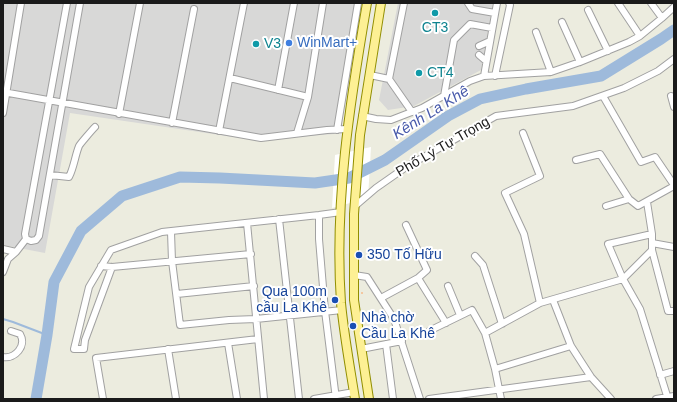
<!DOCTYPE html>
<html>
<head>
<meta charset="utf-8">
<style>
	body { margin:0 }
	#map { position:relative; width:677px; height:402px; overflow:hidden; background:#ececdf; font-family:Helvetica,sans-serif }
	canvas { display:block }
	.frame { position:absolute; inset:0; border:4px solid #1a1a1a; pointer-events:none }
</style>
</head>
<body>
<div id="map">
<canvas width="677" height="402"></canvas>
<div class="frame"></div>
</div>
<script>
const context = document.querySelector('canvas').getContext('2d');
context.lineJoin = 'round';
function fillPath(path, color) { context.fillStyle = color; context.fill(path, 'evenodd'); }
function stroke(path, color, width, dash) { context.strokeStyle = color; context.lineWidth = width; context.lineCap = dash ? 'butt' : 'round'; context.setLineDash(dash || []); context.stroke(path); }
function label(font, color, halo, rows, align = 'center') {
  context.font = font + ' Helvetica,sans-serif'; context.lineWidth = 4; context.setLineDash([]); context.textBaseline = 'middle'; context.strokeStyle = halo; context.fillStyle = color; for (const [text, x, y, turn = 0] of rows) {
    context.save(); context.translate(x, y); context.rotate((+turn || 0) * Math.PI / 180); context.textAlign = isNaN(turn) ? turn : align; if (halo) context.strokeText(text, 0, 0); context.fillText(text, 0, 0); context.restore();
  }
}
fillPath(new Path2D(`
	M3,3H356L334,134L254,140L70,113L45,253L3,245Z
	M398,3H493L481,70L414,106L388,110L379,100Z`), '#d8d8d7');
fillPath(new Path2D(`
	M371,147L368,198L332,208L335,155Z`), '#fff');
stroke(new Path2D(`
	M3,319L13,322L47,335`), '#9ebadb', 2);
stroke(new Path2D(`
	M36,399L47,335L54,282L81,231L122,196L180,177L220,178L315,183L349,178L385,160L448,116L480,99L526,89L601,76L661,39L674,30`), '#9ebadb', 11);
const minor = new Path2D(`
	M67,3L25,234L26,239L31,241L36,240L39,236L80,3
	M468,3L472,9L495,13
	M618,3L640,36
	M651,3L662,18
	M588,10L608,51
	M562,22L580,62
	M536,32L551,72
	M479,46L490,41
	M479,55L486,61
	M370,75L389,79L412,112
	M484,76L497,3
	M495,76L510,5L509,3
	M230,78L308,97
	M389,79L404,3
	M278,90L294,3
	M3,92L261,138L327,130L347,129
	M444,96L454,40L470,24L492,28
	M603,96L641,162L655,157L674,185
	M671,96L674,107
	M3,113L21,3
	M119,114L140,3
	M362,116L376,119L391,120L422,108L470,81L484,76L551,72L580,62L629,42L640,36L662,18L674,7
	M172,123L194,9
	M337,130L358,3
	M219,131L244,3
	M297,133L308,97L323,3
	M523,133L540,176L505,193L524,234L540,303
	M576,160L600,154L629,199
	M50,175L69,177C74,167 75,156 79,146C80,144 92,130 95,127
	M647,202L652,234V250L668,311H674
	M355,206L376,188L406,167L496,116L573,106L624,88L658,71L674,59
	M606,206L629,199L638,206L674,186
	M319,215V239L325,311L336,399
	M279,219L299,399
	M247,223L264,399
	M406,225L427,270L418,278L446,323
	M171,232L172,261L180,325L229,320L256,319L342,310
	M652,234L608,244L623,279L640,309L668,399
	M652,243L674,247
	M3,249L16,252L8,259L3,272
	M16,252L26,239
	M475,256L483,265L502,324
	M101,266L112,267L251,254
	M112,267L85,340L84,349H74L89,287L111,250L162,232L319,215L341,212
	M354,275L367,277L394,319L420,399
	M448,286L460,315
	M177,294L254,286
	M381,298L418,278
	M553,300L571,346L591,377L611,399
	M429,331L472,310L485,333L495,369L501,399
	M485,333L540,303L623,279L652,250
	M228,343L237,399
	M386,344L393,399
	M168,349L176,399
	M361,349L402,341
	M3,357C15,359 27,346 20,334L11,331
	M495,369L571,346
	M660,375L674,371
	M103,399L96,358L258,339
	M314,399L354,392
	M429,399L591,377
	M656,399L674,396`);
const major = new Path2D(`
	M355,399C350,367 344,335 341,303C334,202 350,102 367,3
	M369,399L354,300V214L360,135L381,3`);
stroke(minor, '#a1a1a1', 8);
stroke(major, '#918e00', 10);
stroke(new Path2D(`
	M162,3H171
	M362,292V294H364`), '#fba262', 1, [2, 2]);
stroke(minor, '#fff', 6);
stroke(major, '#fdf094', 8);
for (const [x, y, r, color] of [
	[435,13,4,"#0f9aa8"],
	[289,43,4,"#3f7fe0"],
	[256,44,4,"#0f9aa8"],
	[419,73,4,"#0f9aa8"],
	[359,255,4,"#1a4fb4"],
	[335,300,4,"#1a4fb4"],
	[353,326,4,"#1a4fb4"]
]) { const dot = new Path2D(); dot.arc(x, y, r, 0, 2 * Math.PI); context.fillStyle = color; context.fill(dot); stroke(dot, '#fff', 1.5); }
label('14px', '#0d838f', '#fff', [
	["CT3",435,28,"center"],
	["V3",264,44],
	["CT4",427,73]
], 'left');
label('14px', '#366cbe', '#fff', [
	["WinMart+",297,43]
], 'left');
label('14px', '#1a1a1a', '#fff', [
	["Phố Lý Tự Trọng",443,147,-30]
]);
label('14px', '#164399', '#fff', [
	["350 Tố Hữu",367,255],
	["Qua 100m",327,292,"right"],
	["cầu La Khê",327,308,"right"],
	["Nhà chờ",361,318],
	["Cầu La Khê",361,334]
], 'left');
label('italic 15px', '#4759aa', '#fff', [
	["Kênh La Khê",431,113,-32]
]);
</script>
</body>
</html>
